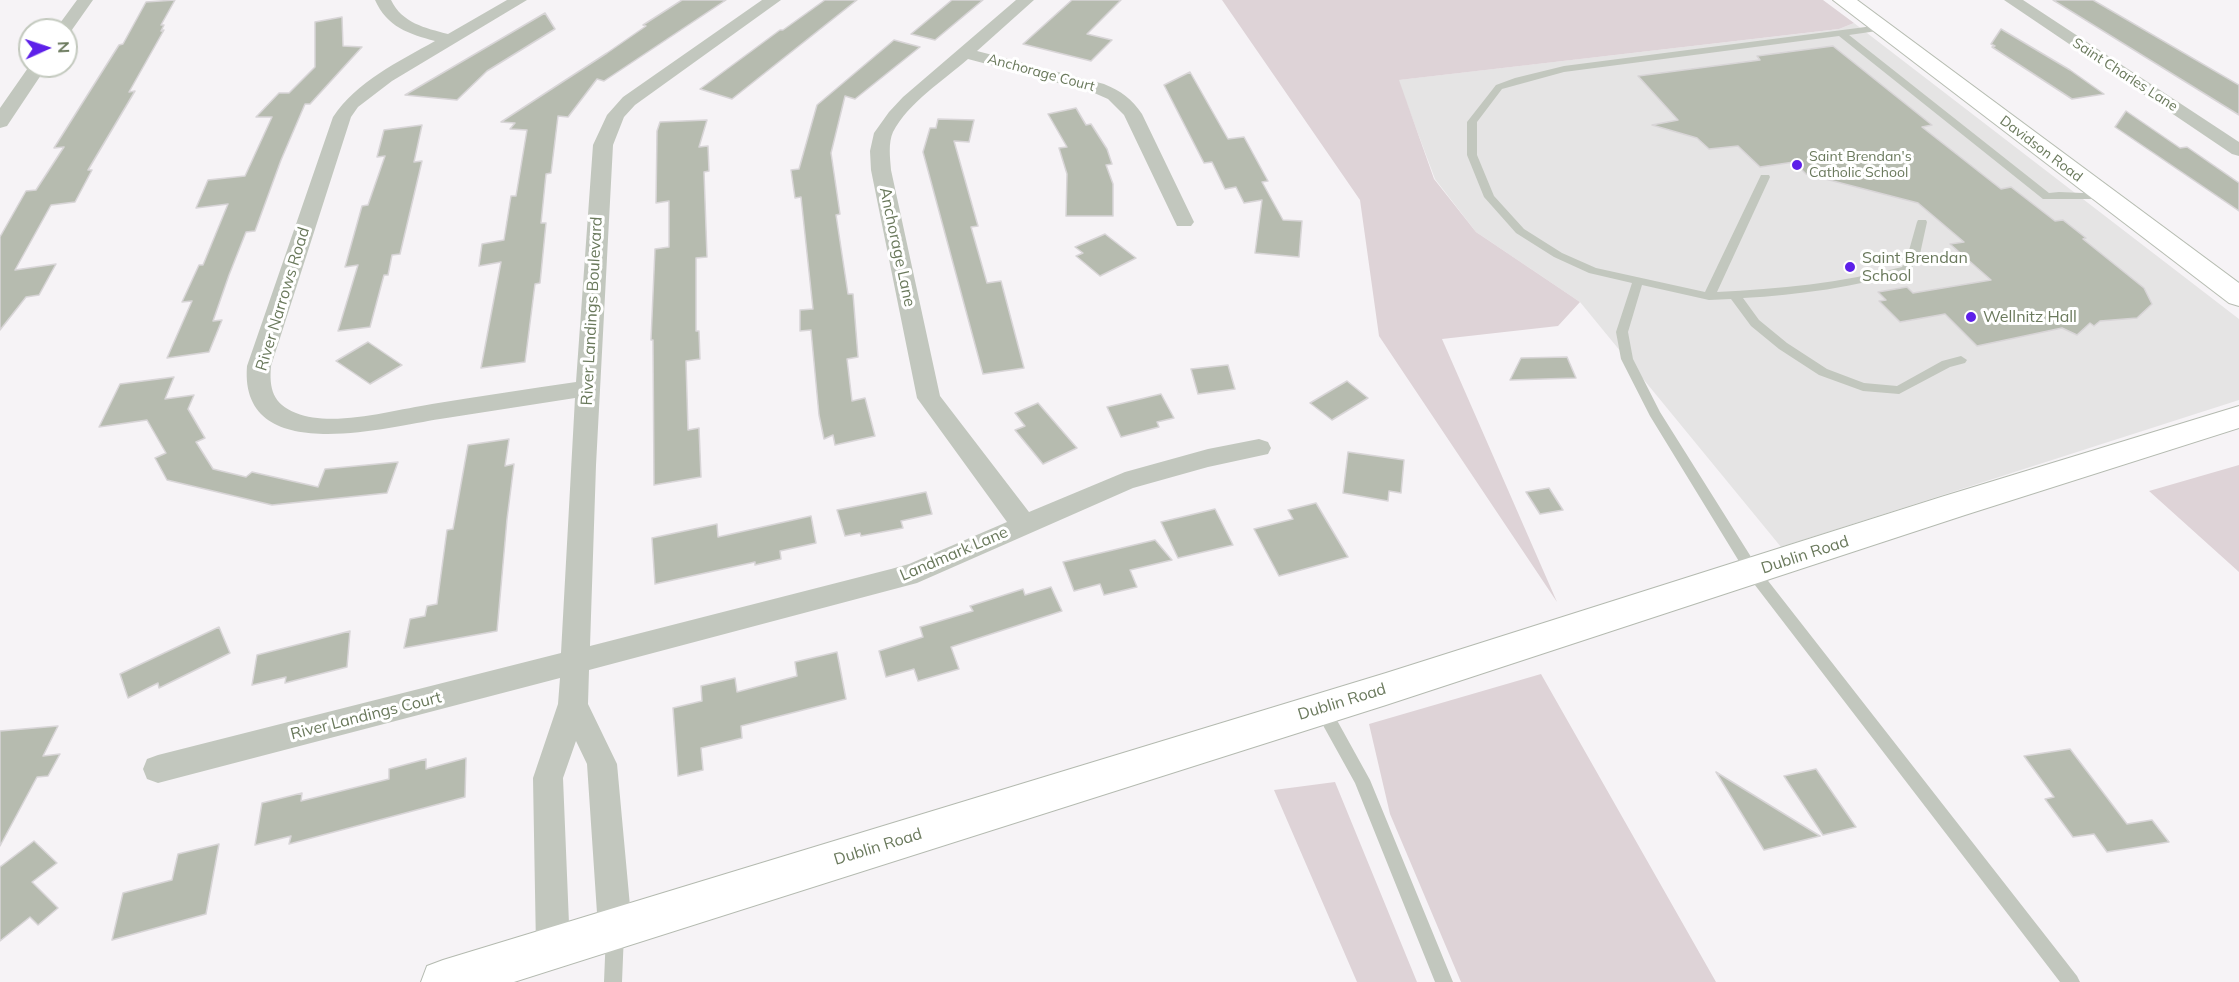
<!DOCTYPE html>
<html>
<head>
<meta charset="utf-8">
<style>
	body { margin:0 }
	#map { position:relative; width:2239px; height:982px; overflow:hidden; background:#f6f3f6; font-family:Mulish,sans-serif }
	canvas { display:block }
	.north { position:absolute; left:18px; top:18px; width:60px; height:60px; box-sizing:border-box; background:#fff; border:2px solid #c3c9be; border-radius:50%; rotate:87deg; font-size:16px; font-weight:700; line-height:24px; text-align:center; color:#6a795c }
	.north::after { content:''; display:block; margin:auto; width:21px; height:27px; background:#5d20e9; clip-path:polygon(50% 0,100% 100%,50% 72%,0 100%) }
</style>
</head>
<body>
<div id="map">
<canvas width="2239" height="982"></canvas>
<div class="north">N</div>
</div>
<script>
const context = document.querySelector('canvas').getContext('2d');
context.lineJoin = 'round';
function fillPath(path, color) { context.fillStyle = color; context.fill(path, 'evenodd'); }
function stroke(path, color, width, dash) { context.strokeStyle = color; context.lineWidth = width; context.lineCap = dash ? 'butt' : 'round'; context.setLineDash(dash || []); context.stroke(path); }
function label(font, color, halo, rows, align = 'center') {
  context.font = font + ' Mulish,sans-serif'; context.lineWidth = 6; context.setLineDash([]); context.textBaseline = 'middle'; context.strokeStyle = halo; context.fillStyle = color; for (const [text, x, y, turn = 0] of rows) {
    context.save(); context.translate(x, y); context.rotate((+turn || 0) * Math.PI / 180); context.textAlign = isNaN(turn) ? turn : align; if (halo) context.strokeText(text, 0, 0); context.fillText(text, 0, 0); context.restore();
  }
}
fillPath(new Path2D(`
	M1854,23L2239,319V400L1781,547L1580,302L1476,232L1435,179L1398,80L1839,29Z`), '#e5e4e4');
fillPath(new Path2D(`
	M1222,0H1823L1854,23L1839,29L1399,80L1434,179L1476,232L1580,302L1558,326L1442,339L1557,602L1379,336L1360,200Z
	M2239,465V572L2149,491Z
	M1541,674L1716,982H1461L1390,814L1369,724Z
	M1335,782L1417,982H1357L1274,790Z`), '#ded3d7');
const building = new Path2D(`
	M175,0L161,25H164L161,31L164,30L129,92L135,91L88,170H92L75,202L51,205L15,270L56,264L39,295L26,297L0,330V237L26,191L36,190L64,147L54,148L119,45L123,44L146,2Z
	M682,0H726L604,81L597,79L568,117L558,116L551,173L546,174L541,223H546L540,283L535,284L525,362L481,368L501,262L479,266L482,244L504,240L511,196H516L527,130L510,129L515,123L501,122L607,53L646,26L643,25Z
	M825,0H857L732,99L700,89L780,30H783Z
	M952,0H983L935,40L911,34Z
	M1072,0H1121L1087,34L1112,40L1091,61L1023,44Z
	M2053,0H2093L2239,85V115Z
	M545,13L555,29L487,71L457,100L405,95Z
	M342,17L343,46L362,47L310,104H305L281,160L255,231L246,232L229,275L213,321L222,320L209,352L167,358L192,301L182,302L199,265H203L228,204L196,208L208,180L245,176L272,117H256L279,93H289L315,67V22Z
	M2001,29L2070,70L2104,94L2072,99L1992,47L1995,46L1991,44Z
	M894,40L920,47L855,99L845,96L831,153L840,214L836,215L848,294H853L858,357L847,359L852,401L865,398L875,436L835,445L833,435L824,439L819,415L811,330L800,331V310L813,309L801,197L795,198L791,170L799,169L817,105Z
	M1833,46L1932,125L1922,127L2001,189L2011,187L2055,221L2063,220L2086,238L2083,239L2144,288L2152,304L2137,318L2100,321L2094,326L2090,323L2077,335L2062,328L1977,346L1945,314L1900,322L1879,301L1886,300L1878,292L1907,287L1913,293L1991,280L1950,244L1964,242L1918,203L1806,174L1794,162L1760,167L1738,146L1709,149L1697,138L1652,125L1678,120L1638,76L1760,60L1757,56Z
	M1190,72L1228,139L1244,137L1268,181L1262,182L1283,220L1302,221L1299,257L1255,253L1262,200L1244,203L1236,187L1225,189L1212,162L1204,163L1164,85Z
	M1076,108L1086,125L1091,124L1107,149L1112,164L1106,165L1113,184V216H1066L1067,174L1059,148L1067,147L1048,114Z
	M2126,111L2180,148L2187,147L2239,183V211L2115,127Z
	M938,119L974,120L969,142L954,141L978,226L971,227L987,283L1001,281L1024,368L983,374L923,152L930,128H936Z
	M707,120L699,147L708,146L709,171L704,172L707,257L696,258V331H699L700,359L686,361L688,430L699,428L701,477L654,485L653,340H651L655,249L669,247V201L656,203L657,131L660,122Z
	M422,125L414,162L422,161L400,254L392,255L388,275H384L370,327L338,331L358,265L345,267L362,206L368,205L385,156L377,157L384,130Z
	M1105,234L1136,258L1100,276L1076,256L1083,253L1075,247Z
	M368,342L402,365L370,384L336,361Z
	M1567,357L1576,378L1510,380L1521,358Z
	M1228,365L1235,389L1198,394L1191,369Z
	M174,377L165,399L194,395L188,409L205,438L196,442L213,469L246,477L252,472L318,487L325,469L398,462L387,493L272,505L167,480L155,458L166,453L147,420L99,427L120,384Z
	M1347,381L1368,398L1332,420L1310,403Z
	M1161,394L1174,418L1157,422L1159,427L1121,437L1107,407Z
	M1038,403L1077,448L1043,464L1015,430L1025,426L1015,413Z
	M509,439L505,466L514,464L507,519L497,631L404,648L410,619L425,616L427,606L437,604L447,530L453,529L468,445Z
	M1348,452L1404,460L1401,493L1389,491L1388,501L1343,493Z
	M1549,488L1563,510L1540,514L1526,492Z
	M926,492L932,514L901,521L903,528L861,536L860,533L845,536L837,510Z
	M1316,503L1348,557L1279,576L1254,529L1293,519L1288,510Z
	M1215,509L1233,545L1178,558L1161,522Z
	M811,516L816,543L780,551L781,559L755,565V562L655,584L652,538L717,524L718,537Z
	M1155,540L1172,560L1130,570L1137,587L1104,595L1100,584L1074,591L1063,562Z
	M1051,587L1062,611L951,647L959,669L918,681L914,669L886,677L879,651L923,637L920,627L973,611L970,606L1023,589L1025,595Z
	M219,627L230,653L159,688L158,683L128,698L120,674Z
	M350,631L347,667L285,683L286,677L252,685L257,655Z
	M837,652L846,699L741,726L742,738L701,748L703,770L678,776L673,708L702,701L701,686L735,678L737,692L797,676L795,662Z
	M58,726L43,756L60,754L48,776L37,777L0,846V731Z
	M2070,749L2127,824L2152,820L2169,842L2107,852L2094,834L2073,837L2045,799L2054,797L2024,756Z
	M466,758L465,797L289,844L291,836L255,845L262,803L302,793L301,801L389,779V769L426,759V769Z
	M1816,769L1856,827L1823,835L1784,776Z
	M1716,772L1820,836L1764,850Z
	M34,841L57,863L32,882L58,908L38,925L30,917L0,941V867Z
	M219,844L206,914L112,940L123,893L172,880L178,854Z`);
fillPath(building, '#b6bbaf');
stroke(building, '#d8d5d7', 1.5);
const secondary = new Path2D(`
	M1833,0H1857L2239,283V306L2229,303Z`);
const primary = new Path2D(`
	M2239,406V428L1965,515L1386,705L514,982H421L427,966L443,960L1386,673L1941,497Z`);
stroke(secondary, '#b6bcb1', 2);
stroke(primary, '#b4bab0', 2);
fillPath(new Path2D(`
	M1881,25L1884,26V30L1849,35L2049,193L2059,192L2106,194L2110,195V199H2043L1839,36L1564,72L1502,89L1477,122V155L1494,196L1524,229L1562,253L1596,268L1705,292L1761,175H1769L1770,177L1717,292C1779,289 1841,283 1902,267L1908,254L1917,222L1918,220H1926L1927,222L1920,254L1910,271C1855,287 1799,295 1743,298L1759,320L1787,343L1827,369L1864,383L1897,386L1942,361L1961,356L1967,360L1965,363L1950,367L1899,394L1863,391L1819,375L1779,349L1751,326L1731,299L1709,300L1642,285L1628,332L1633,359L1660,412L1758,568L2077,976L2080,982H2060L1748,576L1650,416L1621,359L1616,332L1632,283L1589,273L1554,257L1516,233L1484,197L1467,155V122L1496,85L1515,78L1564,66Z
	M1322,702L1328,704L1370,780L1453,982H1435L1355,783L1314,709L1316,704Z
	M615,924L621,927L624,933L622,982H604L606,933L609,927Z`), '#c2c7be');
fillPath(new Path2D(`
	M77,0H93L69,34H66V30H55Z
	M375,0H391C402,23 425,28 448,34L507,0H527L392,81L358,107L351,117L271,366C269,389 273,404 296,413C333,428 393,410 432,404C480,396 528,389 576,382L593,145L607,115L623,97L762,0H781L635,105L624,117L613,145L596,465L590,646L891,569L909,564L1007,522L917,398L871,170L870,151L874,133L889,112L903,97L1016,0H1034L977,51L1104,84C1121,91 1132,99 1142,114L1194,222L1191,226H1177L1124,115L1108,99L1092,92L968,59C944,80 908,103 893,132C888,143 890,158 891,170L940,396L1029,512L1125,472L1208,449L1259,439L1268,442L1271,448L1268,454L1208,467L1133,488L917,583L589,670L588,704L617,764L632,928L627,940L615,945L603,940L598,928L587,764L576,741L563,778L570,948L565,960L553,965L541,960L536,948L533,778L558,704L560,678L158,783L147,779L143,769L147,759L158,755L561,653L575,398C530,405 485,412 440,419C383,428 239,467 247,366L333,117C357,81 398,62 435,41C409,34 387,27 375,0Z
	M2004,0H2023L2239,142V156L2232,154Z
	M30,65L47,66L7,126L0,128V108Z`), '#c2c7be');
fillPath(secondary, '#fff');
fillPath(primary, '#fff');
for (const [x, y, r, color] of [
	[1797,165,6,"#5d20e9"],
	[1850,267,6,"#5d20e9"],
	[1971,317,6,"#5d20e9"]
]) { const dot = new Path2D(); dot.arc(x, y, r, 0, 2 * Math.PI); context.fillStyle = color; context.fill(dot); stroke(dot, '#fff', 2); }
label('14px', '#6a795c', '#fff', [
	["Anchorage Court",1041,73,15],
	["Saint Charles Lane",2125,75,33],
	["Davidson Road",2041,149,37]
]);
label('14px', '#6a795c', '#fff', [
	["Saint Brendan's",1809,157],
	["Catholic School",1809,173]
], 'left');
label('16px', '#6a795c', '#fff', [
	["Anchorage Lane",897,247,78],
	["River Narrows Road",283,299,-73],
	["River Landings Boulevard",592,311,-87],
	["Landmark Lane",954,554,-23],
	["Dublin Road",1805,555,-18],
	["Dublin Road",1342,702,-17],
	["River Landings Court",366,716,-14],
	["Dublin Road",878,847,-17]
]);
label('16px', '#6a795c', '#fff', [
	["Saint Brendan",1862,258],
	["School",1862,276],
	["Wellnitz Hall",1983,317]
], 'left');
</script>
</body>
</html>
